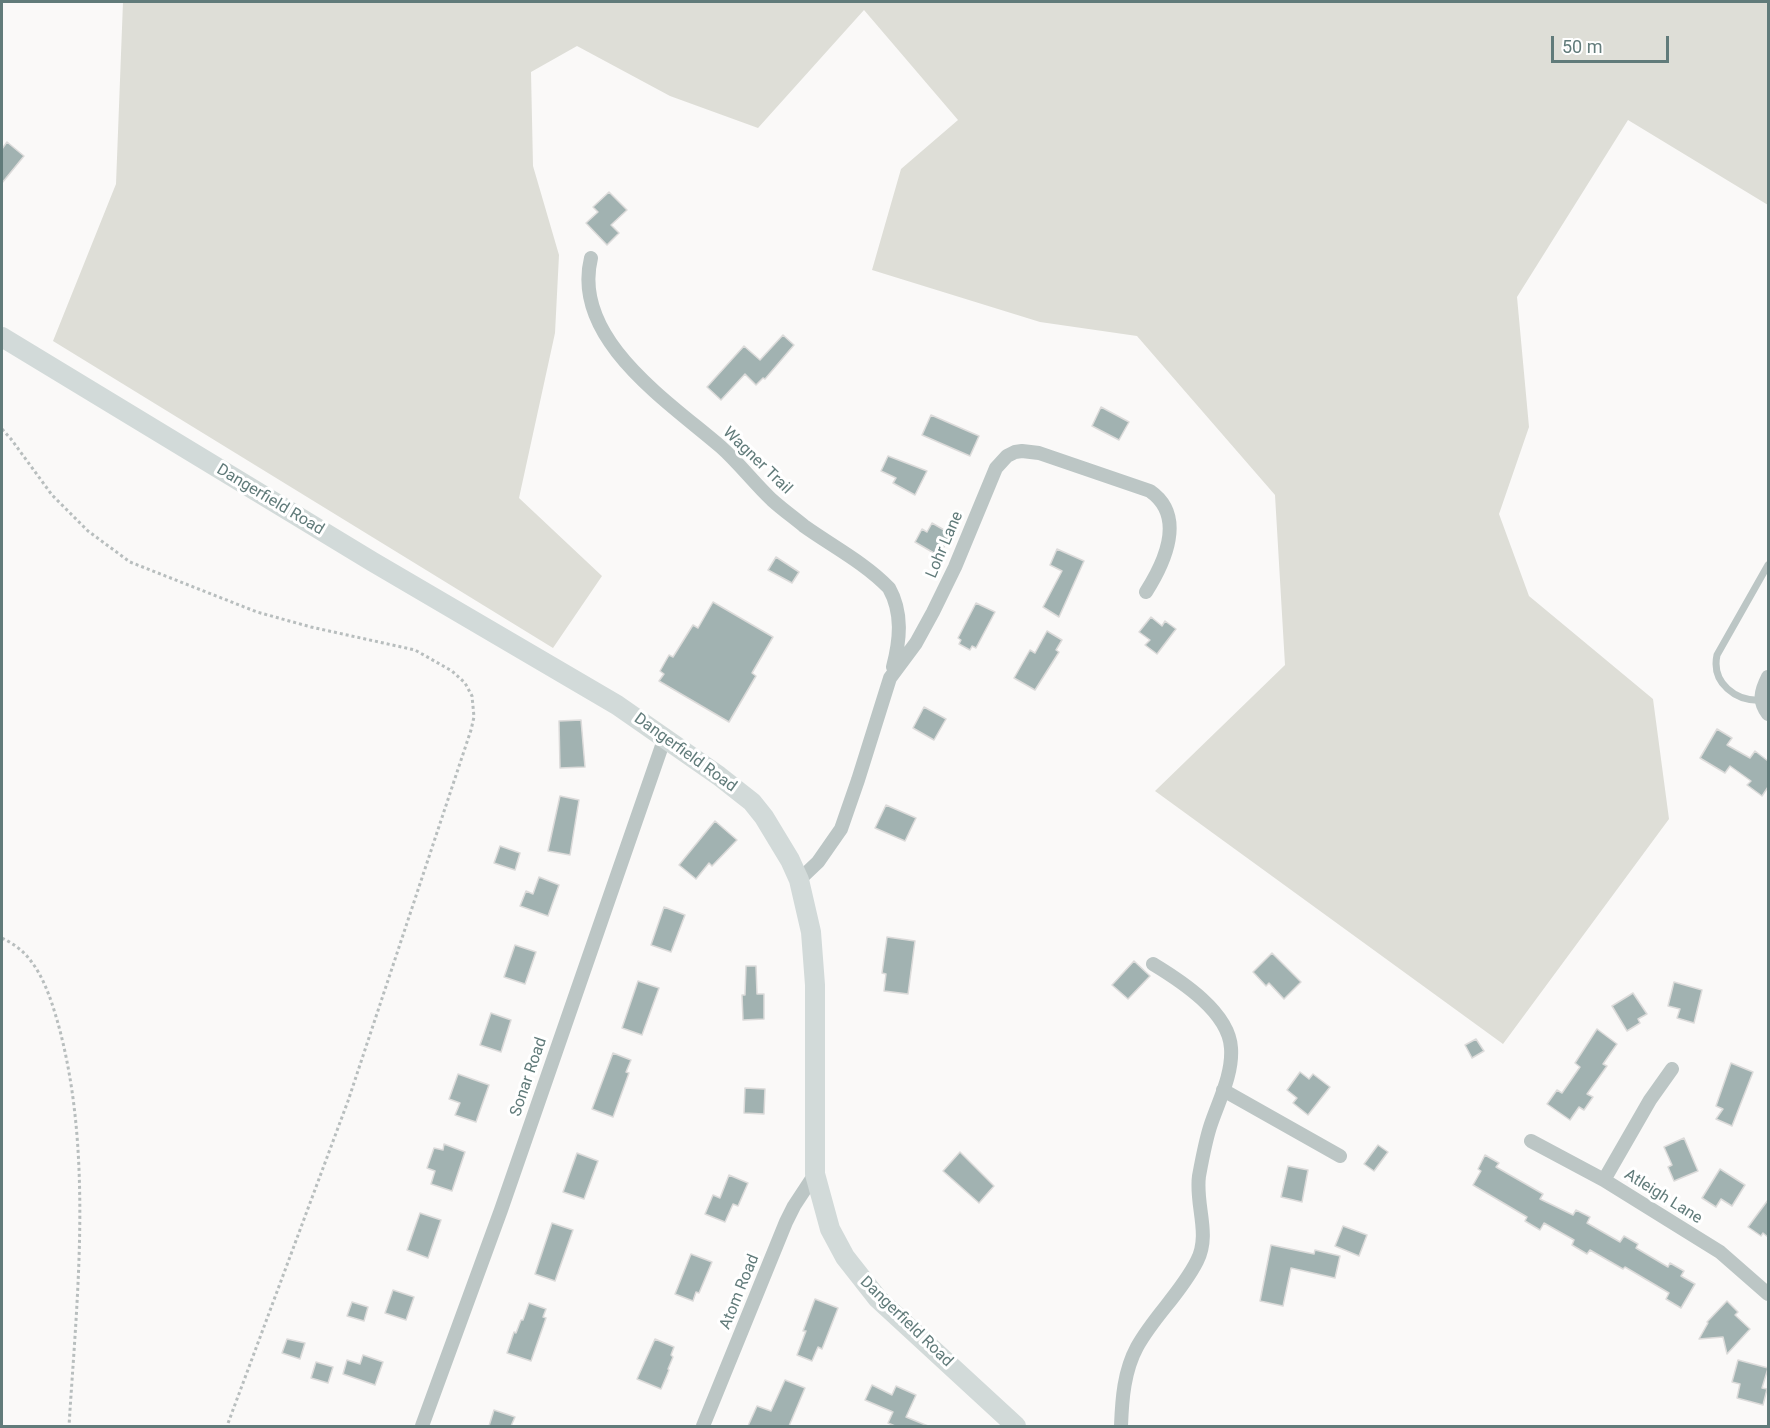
<!DOCTYPE html>
<html>
<head>
<meta charset="utf-8">
<style>
	body { margin:0 }
	#map { position:relative; width:1770px; height:1428px; overflow:hidden; background:#faf9f8; font-family:Roboto,sans-serif }
	canvas { display:block }
	.frame { position:absolute; inset:0; border:3px solid #617b7a; pointer-events:none }
	.scale { position:absolute; left:1551px; top:36px; width:118px; height:27px; box-sizing:border-box; border:3px solid #617b7a; border-top:0; padding-left:8px; font-size:18px; line-height:21px; white-space:nowrap; color:#617b7a; -webkit-text-stroke:4px #fff; paint-order:stroke }
</style>
</head>
<body>
<div id="map">
<canvas width="1770" height="1428"></canvas>
<div class="frame"></div>
<div class="scale">50 m</div>
</div>
<script>
const context = document.querySelector('canvas').getContext('2d');
context.lineJoin = 'round';
function fillPath(path, color) { context.fillStyle = color; context.fill(path, 'evenodd'); }
function stroke(path, color, width, dash) { context.strokeStyle = color; context.lineWidth = width; context.lineCap = dash ? 'butt' : 'round'; context.setLineDash(dash || []); context.stroke(path); }
function label(font, color, halo, rows, align = 'center') {
  context.font = font + ' Roboto,sans-serif'; context.lineWidth = 6; context.setLineDash([]); context.textBaseline = 'middle'; context.strokeStyle = halo; context.fillStyle = color; for (const [text, x, y, turn = 0] of rows) {
    context.save(); context.translate(x, y); context.rotate((+turn || 0) * Math.PI / 180); context.textAlign = isNaN(turn) ? turn : align; if (halo) context.strokeText(text, 0, 0); context.fillText(text, 0, 0); context.restore();
  }
}
fillPath(new Path2D(`
	M123,2H1768V205L1628,120L1517,297L1529,427L1499,514L1529,596L1653,699L1669,819L1503,1044L1155,791L1285,665L1275,495L1137,336L1040,322L872,270L901,169L958,120L864,10L758,128L670,96L577,46L531,72L533,166L559,255L555,333L519,498L602,576L553,648L53,341L116,184Z`), '#deded7');
const building = new Path2D(`
	M7,142L24,156L2,183V149Z
	M609,192L627,210L611,225L619,233L607,245L586,223L598,212L593,207Z
	M783,335L794,345L765,379L763,378L756,385L745,374L721,400L707,387L744,346L760,360Z
	M1101,407L1129,422L1119,440L1092,426Z
	M931,415L979,436L970,456L922,435Z
	M888,456L927,471L915,495L893,483L896,478L881,471Z
	M932,523L951,534L939,556L915,542L922,529L927,532Z
	M1057,549L1084,561L1059,617L1043,607L1062,571L1050,565Z
	M776,557L799,572L792,583L768,570Z
	M713,602L773,637L752,673L756,676L729,722L659,681L664,674L660,671L669,655L673,657L693,625L698,628Z
	M976,603L995,612L976,648L972,646L970,650L959,644L961,640L958,638Z
	M1151,617L1162,626L1165,621L1176,629L1157,654L1145,645L1150,640L1139,632Z
	M1047,631L1062,640L1056,650L1059,652L1035,690L1014,678L1030,650L1035,653Z
	M924,707L946,719L934,740L913,728Z
	M581,720L585,767L560,768L559,721Z
	M1717,729L1732,738L1727,745L1750,758L1755,751L1768,761V787L1762,796L1747,785L1751,781L1730,766L1725,773L1700,758Z
	M560,796L579,800L570,855L548,851Z
	M886,805L916,818L905,841L875,828Z
	M715,821L737,840L712,866L709,863L696,879L679,865Z
	M500,846L520,853L515,870L494,863Z
	M539,877L559,885L548,916L520,906L526,891L533,894Z
	M664,907L685,915L671,952L651,945Z
	M887,937L915,941L908,994L884,991L886,974L882,973Z
	M515,945L536,952L525,984L504,977Z
	M1272,953L1301,982L1284,999L1269,983L1266,986L1253,972Z
	M1134,961L1150,976L1128,999L1112,985Z
	M746,966H756L757,994H764V1019L743,1020L742,995H745Z
	M638,981L659,988L642,1035L622,1028Z
	M1674,982L1702,990L1694,1023L1677,1018L1680,1009L1668,1006Z
	M1633,993L1647,1014L1638,1019L1640,1023L1627,1031L1612,1006Z
	M491,1013L511,1020L501,1052L480,1045Z
	M1597,1029L1617,1044L1603,1064L1607,1066L1587,1094L1593,1097L1584,1110L1579,1107L1570,1120L1547,1104L1557,1090L1562,1093L1580,1067L1575,1063Z
	M1476,1039L1484,1051L1472,1058L1465,1045Z
	M613,1053L631,1060L626,1072L629,1073L613,1117L592,1109Z
	M1731,1063L1753,1072L1732,1126L1716,1119L1723,1109L1716,1106Z
	M1300,1072L1309,1079L1313,1074L1330,1087L1308,1115L1293,1103L1297,1098L1287,1090Z
	M458,1074L489,1085L476,1122L455,1115L460,1103L449,1099Z
	M745,1088L765,1089L764,1114L744,1113Z
	M1684,1138L1698,1171L1674,1181L1668,1167L1672,1165L1664,1147Z
	M444,1144L465,1152L452,1191L431,1184L435,1171L427,1168L434,1148L443,1150Z
	M1378,1145L1388,1152L1374,1171L1364,1164Z
	M960,1152L994,1186L979,1203L943,1171Z
	M577,1153L598,1161L584,1199L563,1192Z
	M1485,1155L1499,1163L1496,1167L1543,1194L1540,1199L1573,1215L1576,1210L1590,1217L1587,1223L1620,1242L1624,1236L1638,1244L1636,1248L1668,1267L1670,1263L1684,1271L1681,1276L1695,1284L1681,1308L1666,1299L1669,1293L1625,1267L1623,1269L1590,1250L1587,1254L1572,1245L1574,1240L1544,1223L1540,1230L1525,1221L1527,1217L1473,1185L1481,1171L1478,1169Z
	M1288,1166L1308,1170L1302,1202L1281,1197Z
	M1720,1169L1745,1185L1732,1206L1721,1199L1716,1207L1702,1198Z
	M729,1175L748,1183L738,1206L733,1204L725,1222L705,1214L713,1195L720,1198Z
	M1768,1200V1237L1763,1233L1761,1236L1748,1227Z
	M420,1213L441,1220L428,1258L407,1250Z
	M552,1223L573,1230L555,1281L535,1274Z
	M1343,1226L1367,1235L1359,1256L1335,1246Z
	M1271,1245L1314,1254L1315,1250L1340,1256L1335,1278L1291,1268L1283,1306L1260,1301Z
	M691,1254L712,1262L699,1293L696,1292L693,1301L675,1294Z
	M393,1290L414,1297L406,1320L385,1313Z
	M815,1299L838,1308L822,1349L818,1347L812,1361L797,1355L806,1331H803Z
	M1727,1301L1738,1312L1735,1315L1750,1329L1727,1354L1723,1337L1699,1339L1708,1323L1707,1322Z
	M352,1302L368,1307L364,1321L347,1316Z
	M529,1303L546,1309L543,1317L546,1318L531,1361L507,1353L514,1332L516,1333L521,1320H523Z
	M287,1339L305,1343L300,1359L282,1353Z
	M655,1339L674,1347L671,1355L673,1357L668,1369L669,1370L661,1389L637,1379Z
	M363,1355L383,1362L375,1385L343,1374L347,1360L360,1364Z
	M1738,1360L1768,1368L1762,1388L1767,1389L1763,1405L1737,1398L1740,1384L1732,1382Z
	M316,1362L333,1367L328,1383L311,1378Z
	M785,1380L805,1388L789,1426H748L757,1406L771,1411Z
	M872,1385L892,1395L896,1386L916,1395L906,1417L928,1426H895L888,1423L893,1412L865,1400Z
	M494,1410L515,1417L511,1426H489Z`);
fillPath(building, '#a1b2b1');
stroke(building, '#dcdbda', 1.5);
stroke(new Path2D(`
	M2,429L11,439L52,495L88,531L130,562L257,612L311,627L415,650L452,671L465,683L472,696L474,717L471,730L348,1101L227,1426
	M2,938C10,942 18,947 24,953C43,972 52,1002 59,1027C93,1154 77,1297 69,1426`), '#b8bebe', 3, [3, 3]);
stroke(new Path2D(`
	M1762,700C1736,702 1711,683 1717,655L1768,565`), '#bcc6c5', 7);
stroke(new Path2D(`
	M591,258C571,339 669,402 721,447C739,463 754,483 772,500C782,509 793,517 804,526C832,546 865,563 889,588C903,613 900,640 893,667
	M1768,677C1761,691 1758,701 1768,714
	M799,880L818,862L841,829L858,780L890,678L916,643L933,612L955,567L996,468L1007,456L1015,452L1022,451L1039,453L1150,491C1186,516 1165,562 1146,592
	M1223,1090L1340,1156
	M1531,1141L1604,1180L1720,1252L1768,1294
	M1604,1180L1650,1100L1672,1069
	M422,1426L501,1210L665,737
	M703,1426L786,1222L794,1206L815,1174
	M1121,1426C1122,1399 1124,1371 1137,1347C1154,1316 1181,1293 1197,1261C1211,1234 1195,1205 1199,1176C1202,1160 1205,1143 1210,1127C1218,1102 1233,1075 1231,1048C1229,1012 1181,981 1153,964`), '#bcc6c5', 14);
stroke(new Path2D(`
	M2,337L373,562L617,705L719,776L752,802L764,817L790,860L799,880L811,932L815,985V1174L830,1229L845,1257L878,1299L1016,1426`), '#d2dad9', 20);
label('16px', '#617b7a', '#fff', [
	["Wagner Trail",757,461,44],
	["Dangerfield Road",270,500,31],
	["Lohr Lane",945,545,-67],
	["Dangerfield Road",685,753,36],
	["Sonar Road",529,1077,-71],
	["Atleigh Lane",1663,1197,32],
	["Atom Road",740,1292,-68],
	["Dangerfield Road",906,1322,44]
]);
</script>
</body>
</html>
